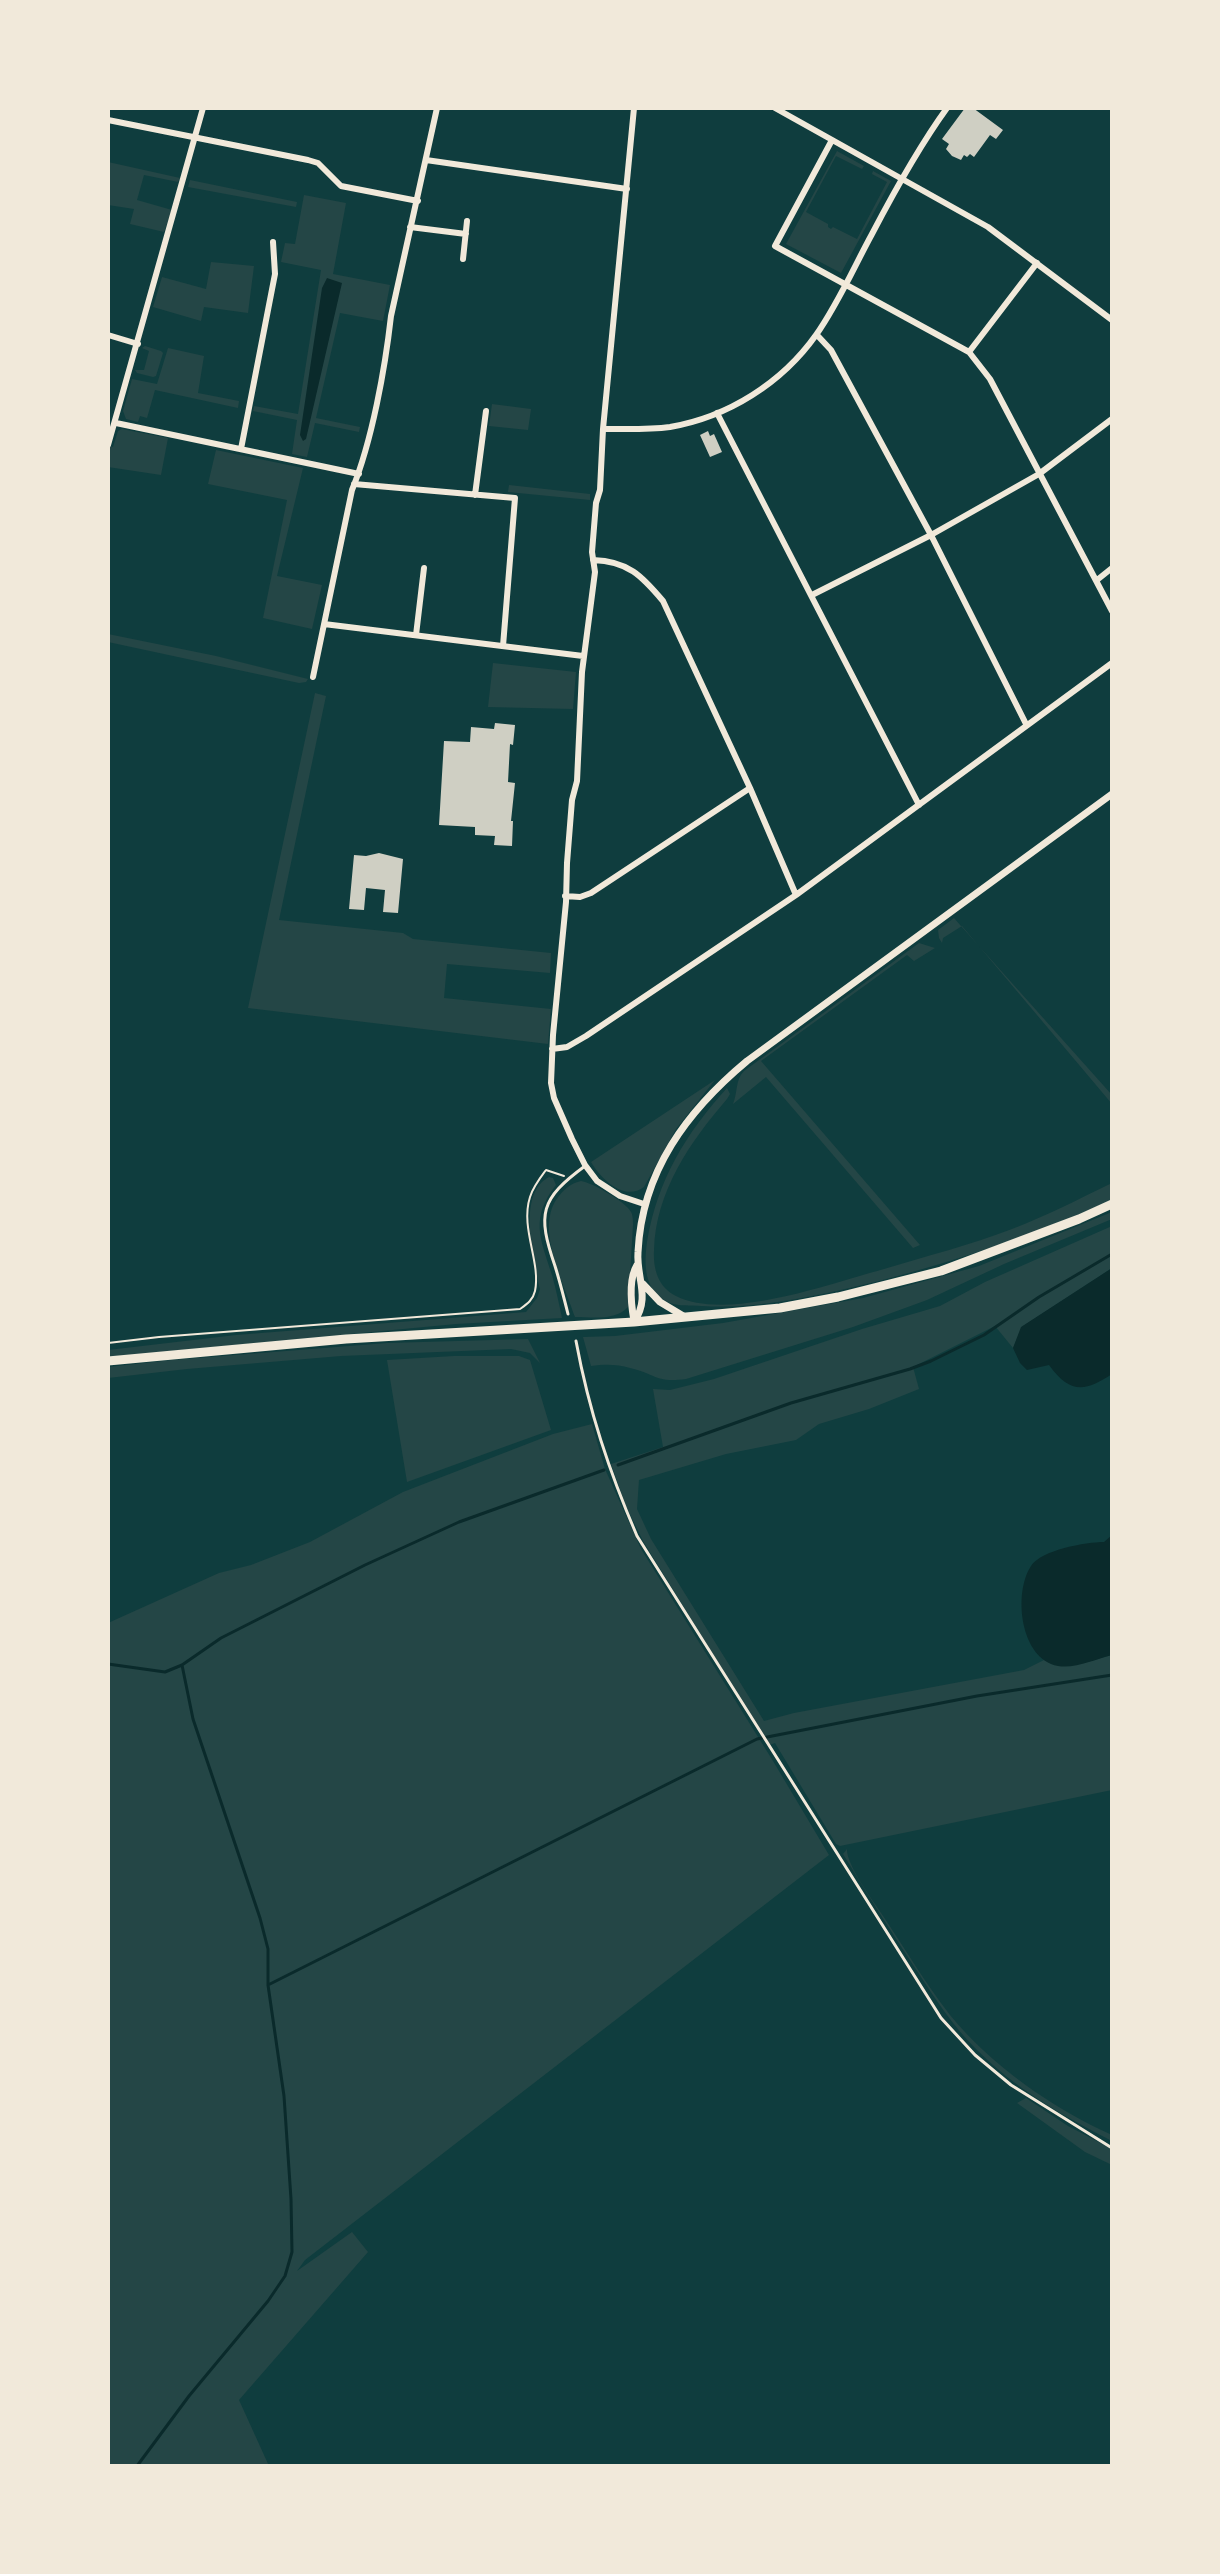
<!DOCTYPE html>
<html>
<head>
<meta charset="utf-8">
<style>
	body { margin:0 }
	#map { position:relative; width:1220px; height:2574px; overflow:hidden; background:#0f3d3e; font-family:"Roboto Serif",serif }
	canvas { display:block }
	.frame { position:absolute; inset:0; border:110px solid #f1e9da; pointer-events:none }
</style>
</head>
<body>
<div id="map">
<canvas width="1220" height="2574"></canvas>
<div class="frame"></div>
</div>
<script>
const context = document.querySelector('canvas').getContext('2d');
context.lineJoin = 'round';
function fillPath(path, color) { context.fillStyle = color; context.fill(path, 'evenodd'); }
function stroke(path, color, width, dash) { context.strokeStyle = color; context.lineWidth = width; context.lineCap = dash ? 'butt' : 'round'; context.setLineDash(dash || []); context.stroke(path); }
fillPath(new Path2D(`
	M837,151L864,166L862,169L836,156L806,212L828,224V227L831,229L833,227L857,239L887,182L872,174L873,171L891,181L841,273L786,244Z
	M108,162L180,178L178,182L144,175L137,200L172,210L164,232L130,224L134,209L108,205Z
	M190,180L297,202L296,207L188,187Z
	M304,195L346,203L333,274L390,285L383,321L340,313L316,418L360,427L359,432L315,423L307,457L292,454L297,420L253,411L254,406L298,414L321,270L281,262L285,243L295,244Z
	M211,262L254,266L248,313L204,307L201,321L153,307L162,277L206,289Z
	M145,346L161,351L163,353L156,376L153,377L137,373L135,370H144L149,351L142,348Z
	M168,348L204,356L198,393L239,401L238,408L155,390L147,418L140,416L138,422L126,419L123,411L132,379L157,384Z
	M492,404L531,409L528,430L489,426Z
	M122,429L168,438L161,475L108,467L110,446L113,447L118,431Z
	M216,450L303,468L277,576L322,585L312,629L263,618L287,500L208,484Z
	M509,485L590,494V500L508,492Z
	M108,634L216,656L308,679L306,682L299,683L108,642Z
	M493,663L576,672L573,709L488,707Z
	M315,693L326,696L279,920L403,933L413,939L551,953L550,973L447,964L444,998L551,1009L548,1044L248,1008Z
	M954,918L961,926L1112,1095V1104L962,926L943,938L942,943L939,938L938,930Z
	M919,943L935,948L914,961L907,955L761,1061L920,1245L913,1248L766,1077L733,1104C738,1092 735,1080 744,1071Z
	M715,1080L676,1129L644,1187C624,1202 601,1179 591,1162Z
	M727,1088L730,1094L727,1099C690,1142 656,1191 654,1250C653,1269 658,1287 676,1296C727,1322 832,1283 884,1269C927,1256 970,1245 1012,1229C1046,1216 1079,1199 1112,1183V1200C1024,1239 935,1269 841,1290C795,1300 749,1309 702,1306C691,1305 676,1307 666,1301C644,1290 644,1264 647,1242C657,1181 686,1133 727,1088Z
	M549,1177L553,1178L556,1185C530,1218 540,1238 552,1275C556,1289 559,1304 562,1318L456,1324L108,1357V1350L236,1335L526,1312L537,1298L540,1289C534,1260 516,1194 549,1177Z
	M581,1181C591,1182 626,1202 631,1212C633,1215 633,1222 633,1225L628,1307C615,1321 593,1317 575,1317C564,1283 536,1231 556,1200C563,1190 569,1184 581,1181Z
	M1112,1212V1219L1004,1264L927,1300L853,1327L686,1379C654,1383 657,1374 630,1368C617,1364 605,1364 591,1366L583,1337L615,1336L723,1323L863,1298L979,1266Z
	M1112,1226V1268L1022,1327L1013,1348L995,1326L913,1367L919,1389L869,1409L819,1424L796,1440L726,1454L639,1480L637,1509L651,1539L764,1721L794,1713L1024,1670L1044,1660C1068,1671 1088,1661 1112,1655V1790L840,1846L836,1844L775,1743L769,1745L643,1541L626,1506L611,1464L663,1447L653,1389L670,1390L714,1379L862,1329L940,1306L985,1282Z
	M528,1339L540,1363L530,1353L511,1349L341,1356L187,1369L108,1378V1367L172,1360L387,1343Z
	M454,1356H519L530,1360L551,1430L407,1482L387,1360Z
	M592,1424L605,1469L641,1549L773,1761L829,1855L305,2260L297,2271L352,2232L368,2252L239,2400L269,2466H108V1623L219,1573L251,1565L310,1542L403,1492L553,1434Z
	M847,1849C846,1864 872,1899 881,1913C904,1947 925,1983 950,2015C992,2066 1052,2108 1112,2135V2141C1063,2116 1014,2088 975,2048C953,2026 936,2000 919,1974C893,1935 868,1895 843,1854Z
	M1026,2098L1068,2126L1112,2149V2165L1085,2152L1017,2103Z`), '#244646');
fillPath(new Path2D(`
	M327,278L342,283L306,439L303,441L300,435L322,288Z
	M1112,1268V1374C1085,1392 1070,1394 1049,1365L1027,1370L1020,1363L1013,1348L1021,1327Z
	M1112,1535V1655C1096,1659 1075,1669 1058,1666C1020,1659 1013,1593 1031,1566C1041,1550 1086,1542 1104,1542Z`), '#0a2a2b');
stroke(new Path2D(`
	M618,1465L791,1403L910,1369L931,1361L984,1335L1039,1297L1112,1254
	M108,1664L165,1672L182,1665L193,1719L260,1918L268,1949V1985L284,2096L291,2199L292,2252L285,2276L268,2301L189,2396L137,2466
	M182,1665L221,1638L365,1565L459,1522L604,1470
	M268,1985L757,1739L977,1696L1112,1675`), '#0a2a2b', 3);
fillPath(new Path2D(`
	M965,108H973L1003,130L996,139L990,135L974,157L970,154L967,157L964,155L961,160L952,156L946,149L949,144L942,139Z
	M708,431L710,436L714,434L722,452L710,457L700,435Z
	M495,723L515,725L513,745L510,744L508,782L515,783L511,821H513L512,846L494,845L495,836L475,835V827L439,825L444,741L470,742L471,727L494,729Z
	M379,853L403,859L398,913L383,912L385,890L366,888L364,910L349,909L354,855L366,856Z`), '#cfcfc3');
stroke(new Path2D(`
	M108,1343L159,1337L520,1309C527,1304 533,1300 535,1291C541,1262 520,1228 530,1197C533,1187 540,1178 546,1170L564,1176`), '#f1e9da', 2);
stroke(new Path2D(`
	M568,1314C564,1298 560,1282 555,1266C537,1214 540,1199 585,1166
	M576,1341C589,1411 609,1471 637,1536L941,2018L975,2055L1011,2085L1112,2148`), '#f1e9da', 3);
stroke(new Path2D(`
	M634,108L603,429L600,490L596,503L592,552L595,572L582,672L577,781L572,800L567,863L566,902L553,1035L551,1083L554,1098L572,1139L585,1165L597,1181L620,1196L644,1204
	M775,108L988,227L1112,320
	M108,120L308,160L318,163L341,186L418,201
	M832,140L775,246L969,352L990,379L1112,611
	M426,160L627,189
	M410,227L466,234
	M463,259L467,221
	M108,335L138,344
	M817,335L831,350L931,535L1026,724
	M969,352L1037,263
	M717,413L919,805
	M116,423L359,474
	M603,429C625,429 648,430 670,427C728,417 782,383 816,335C838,304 854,267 872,234C895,190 918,148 947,108
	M108,445L203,108
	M241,449L275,274L273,242
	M354,484L515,498L503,646
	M475,495L486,411
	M593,560C628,561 642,576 663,601L750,788L796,895
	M1097,580L1112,568
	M812,595L931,535L1039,474L1112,419
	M324,624L583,656
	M416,635L424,568
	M313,677L352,490C372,441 385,369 391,316L437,108
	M565,896L580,897L591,893L750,788
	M552,1049L567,1047L586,1036L796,895L1112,663`), '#f1e9da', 6);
stroke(new Path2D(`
	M643,1284L660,1302L685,1317
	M634,1321C631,1304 628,1280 637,1265
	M634,1322C651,1297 636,1278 638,1252C642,1171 687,1111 747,1061L1112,794`), '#f1e9da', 7);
stroke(new Path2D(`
	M108,1361L346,1339L634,1322L780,1308L838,1297L941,1271L1079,1219L1112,1204`), '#f1e9da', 9);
</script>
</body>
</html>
